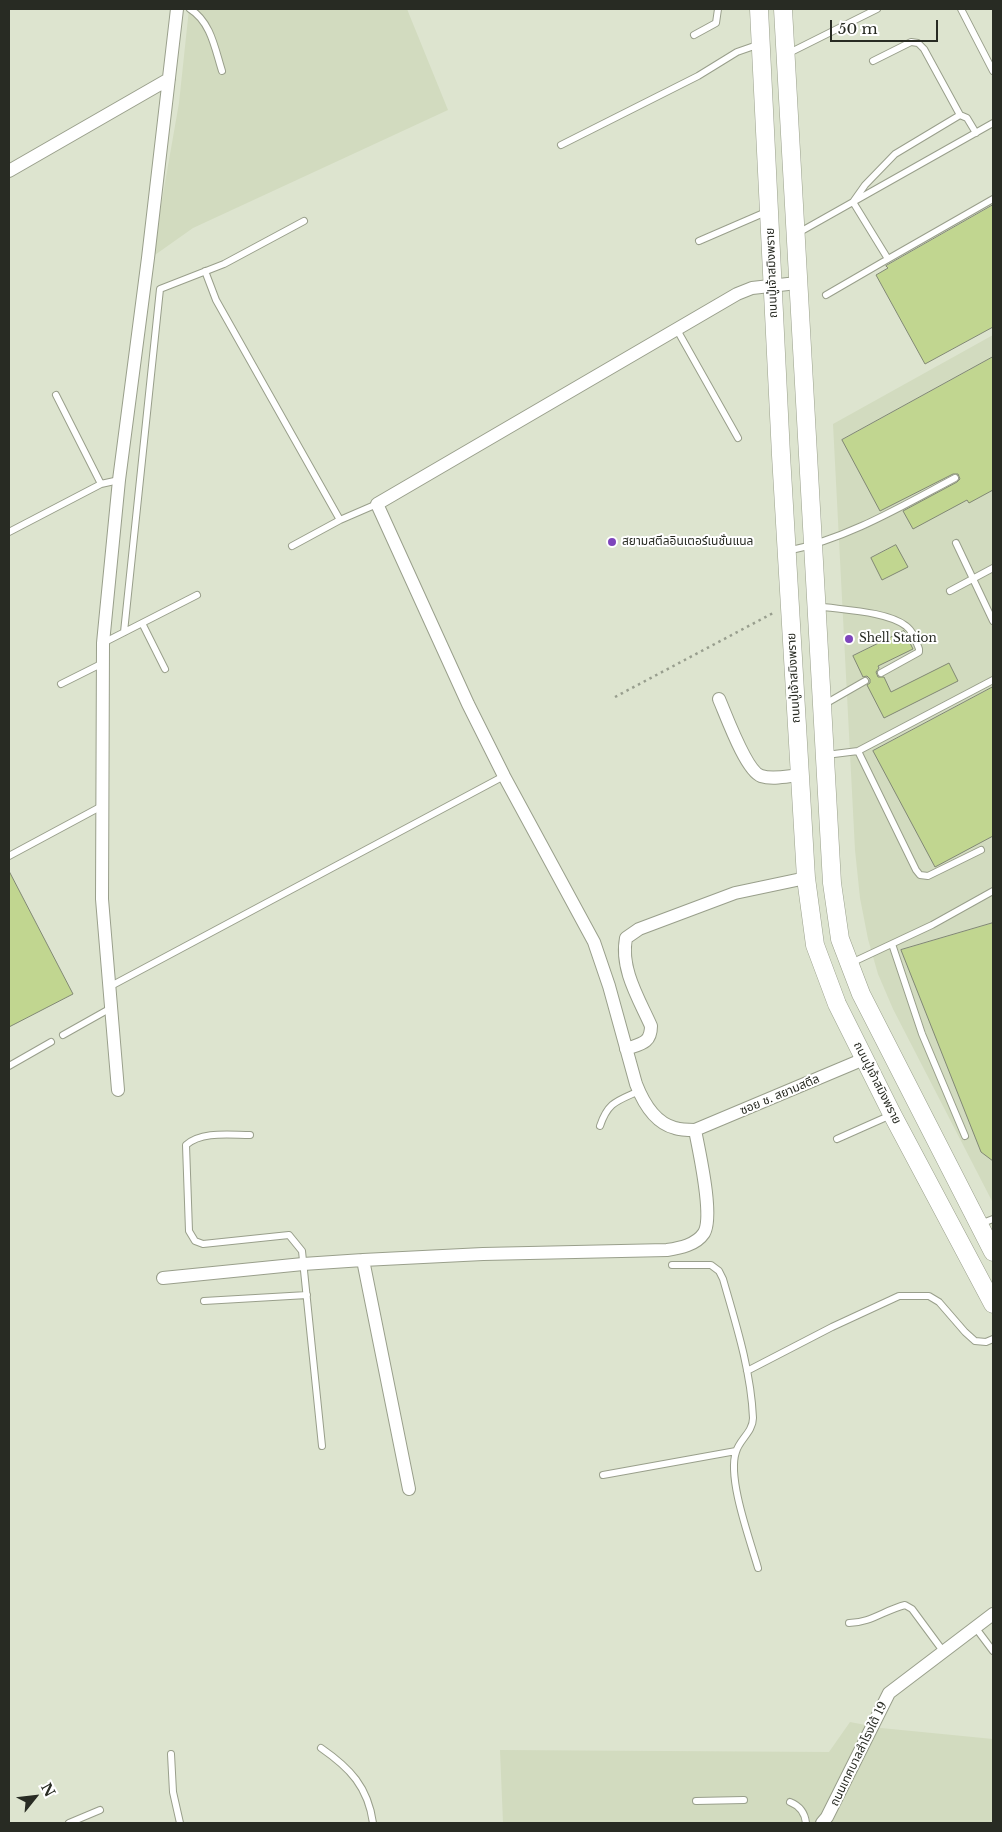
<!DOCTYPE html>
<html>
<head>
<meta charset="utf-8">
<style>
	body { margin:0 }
	#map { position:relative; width:1002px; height:1832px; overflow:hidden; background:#dde4cf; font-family:"Libre Baskerville",serif }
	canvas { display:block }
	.frame { position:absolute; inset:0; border:10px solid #282b23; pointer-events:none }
	.north { position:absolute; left:10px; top:1772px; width:50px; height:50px; -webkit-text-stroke:4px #fff; paint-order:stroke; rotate:61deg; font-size:14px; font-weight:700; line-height:20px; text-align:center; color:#282b23 }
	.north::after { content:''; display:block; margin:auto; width:18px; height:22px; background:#282b23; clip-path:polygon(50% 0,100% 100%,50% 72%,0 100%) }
	.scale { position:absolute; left:830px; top:20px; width:108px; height:22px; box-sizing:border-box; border:2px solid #282b23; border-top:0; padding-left:6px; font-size:15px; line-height:18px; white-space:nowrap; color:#282b23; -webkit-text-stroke:4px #fff; paint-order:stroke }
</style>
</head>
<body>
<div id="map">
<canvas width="1002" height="1832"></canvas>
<div class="frame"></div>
<div class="north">N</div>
<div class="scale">50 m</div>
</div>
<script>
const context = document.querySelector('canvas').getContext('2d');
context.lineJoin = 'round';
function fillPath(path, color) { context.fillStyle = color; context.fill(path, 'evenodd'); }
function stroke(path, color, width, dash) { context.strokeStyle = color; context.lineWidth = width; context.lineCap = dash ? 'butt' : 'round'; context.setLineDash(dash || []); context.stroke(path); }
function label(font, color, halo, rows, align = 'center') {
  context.font = font + ' "Libre Baskerville","Noto Sans Thai",serif'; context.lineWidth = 4; context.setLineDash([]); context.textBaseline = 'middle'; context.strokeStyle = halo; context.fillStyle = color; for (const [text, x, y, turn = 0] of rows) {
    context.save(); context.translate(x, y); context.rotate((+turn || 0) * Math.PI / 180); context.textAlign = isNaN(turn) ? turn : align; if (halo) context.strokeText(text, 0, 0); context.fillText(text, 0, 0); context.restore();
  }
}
fillPath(new Path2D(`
	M189,9H407L448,110L193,228L152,257L179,103Z
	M993,335V1203L893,1009L878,974L868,939L860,898L855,850L833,424Z
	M850,1722L881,1728L993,1739V1823H503L500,1750L829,1752Z`), '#d2dbbf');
const building = new Path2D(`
	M993,205V327L925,364L876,275L888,268L886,266Z
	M993,357V490L969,503L967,500L913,529L903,511L957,482L960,479L958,474H953L880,511L842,440Z
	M896,545L908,567L882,580L871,558Z
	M904,631L913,649L878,666L879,668L876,672L878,677H884L891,692L949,663L958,681L884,718L867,685L870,683V679L867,676L863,677L853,656Z
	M993,687V836L935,867L873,751Z
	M9,871L73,994L9,1027Z
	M993,923V1161L981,1152L901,950Z`);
fillPath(building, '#c1d690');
stroke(building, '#818874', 1);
const service = new Path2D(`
	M190,9C211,22 215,49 222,71
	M961,9L993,71
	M694,35L716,23L718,9
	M787,54L877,9
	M873,61L911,42L918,43L924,49L960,115L895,154L865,185L853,202L888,259L993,199
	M960,115L967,118L976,133
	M561,145L698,76L737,52L760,44
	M798,233L993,123
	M699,241L766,212
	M205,271L216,300L340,520L292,546
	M826,295L888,259
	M676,328L738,438
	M56,395L101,484
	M340,520L377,504
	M9,532L101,484L119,480
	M956,543L993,621
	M787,551C847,539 902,506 955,478
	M950,591L993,568
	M817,606C841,610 887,611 906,626C913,631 916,641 919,649V652L881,673
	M142,623L165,669
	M124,632L160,289L224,264L304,221
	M103,643L197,595
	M61,684L103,663
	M825,704L865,681
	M858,751L916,870L920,875L928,876L981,850
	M826,755L858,751L993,680
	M9,856L102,806
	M892,944L922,1034L965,1136
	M851,963L932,925L993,891
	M109,987L504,776
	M63,1035L111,1008
	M9,1066L51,1042
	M600,1126C608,1102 617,1101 639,1091
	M250,1135C230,1135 202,1131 186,1145L189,1231L195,1241L203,1244L289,1235L302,1251L322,1446
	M837,1139L891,1115
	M980,1224L993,1219
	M672,1265H711L719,1271L723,1279C736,1324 751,1371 753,1418C753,1432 739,1440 736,1452C727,1478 750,1540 758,1568
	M204,1301L307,1295
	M747,1371L832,1327L899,1296H929L939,1302L965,1332L975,1341L986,1342L993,1339
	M603,1475L736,1451
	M849,1623C870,1623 885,1610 905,1605L912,1609L943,1651
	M975,1627L993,1651
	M321,1748C350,1768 368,1787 373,1823
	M171,1754L173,1792L180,1823
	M696,1801L744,1800
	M790,1802C800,1806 805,1813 806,1823
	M69,1823L100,1810`);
const minor = new Path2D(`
	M9,171L169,79
	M797,283L752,288L737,294L377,504L468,704L504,776L594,942L609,986L636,1084C643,1102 655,1123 675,1128C681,1130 689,1130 695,1130L864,1059
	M719,699C726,715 746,771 761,776C773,780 788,776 800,775
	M626,1049C640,1044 651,1044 651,1026C639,999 620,969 626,938L639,929L735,893L806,878
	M118,1090L102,899L103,643L119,480L148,258L177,9
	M363,1260L409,1489
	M163,1278L303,1264L363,1260L483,1254L667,1250C680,1248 696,1245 704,1233C714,1216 699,1151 695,1130
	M822,1823L827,1817L889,1693L993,1614`);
const secondary = new Path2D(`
	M759,9L781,455L806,878L815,945L837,1004L892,1114L993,1304
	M783,9L832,883L840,939L861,994L993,1252`);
stroke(service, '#999f8b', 8);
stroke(minor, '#999f8b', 14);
stroke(secondary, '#999f8b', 19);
stroke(new Path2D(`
	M615,697L775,612`), '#989e8e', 2.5, [2.5, 4]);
stroke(service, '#fff', 6);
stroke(minor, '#fff', 12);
stroke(secondary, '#fff', 18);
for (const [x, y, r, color] of [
	[612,542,5,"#7e45bc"],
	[849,639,5,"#7e45bc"]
]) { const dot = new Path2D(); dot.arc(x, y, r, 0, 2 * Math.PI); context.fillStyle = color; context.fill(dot); stroke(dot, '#fff', 2); }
label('12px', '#282b23', '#fff', [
	["ถนนปู่เจ้าสมิงพราย",772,273,-92],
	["ถนนปู่เจ้าสมิงพราย",794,678,-93],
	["ถนนปู่เจ้าสมิงพราย",877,1083,63],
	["ซอย ช. สยามสตีล",780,1095,-23],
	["ถนนเทศบาลสำโรงใต้ 19",859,1754,-64]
]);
label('12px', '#282b23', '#fff', [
	["สยามสตีลอินเตอร์เนชั่นแนล",622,542],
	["Shell Station",859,639]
], 'left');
</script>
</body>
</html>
